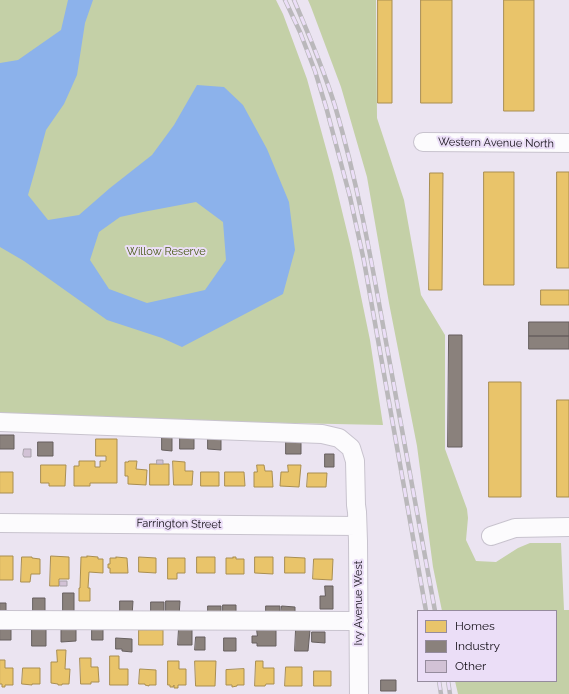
<!DOCTYPE html>
<html>
<head>
<meta charset="utf-8">
<style>
	body { margin:0 }
	#map { position:relative; width:569px; height:694px; overflow:hidden; background:#ebe4f1; font-family:Raleway,sans-serif }
	canvas { display:block }
	.legend { position:absolute; left:417px; top:610px; width:140px; height:72px; box-sizing:border-box; background:#ebdef7; border:1px solid #958b9d; margin:0; padding:5px 7px; list-style:none; font-size:12px; color:#130f17 }
	.legend li { display:flex; align-items:center; gap:8px; height:20px }
	.legend b { width:20px; border:1px solid #958b9d }
</style>
</head>
<body>
<div id="map">
<canvas width="569" height="694"></canvas>
<ul class="legend">
<li><b style="height:11px;background:#e9c46a"></b>Homes</li>
<li><b style="height:11px;background:#8a817c"></b>Industry</li>
<li><b style="height:11px;background:#d2c2d6"></b>Other</li>
</ul>
</div>
<script>
const context = document.querySelector('canvas').getContext('2d');
context.lineJoin = 'round';
function fillPath(path, color) { context.fillStyle = color; context.fill(path, 'evenodd'); }
function stroke(path, color, width, dash) { context.strokeStyle = color; context.lineWidth = width; context.lineCap = dash ? 'butt' : 'round'; context.setLineDash(dash || []); context.stroke(path); }
function label(font, color, halo, rows, align = 'center') {
  context.font = font + ' Raleway,sans-serif'; context.lineWidth = 4; context.setLineDash([]); context.textBaseline = 'middle'; context.strokeStyle = halo; context.fillStyle = color; for (const [text, x, y, turn = 0] of rows) {
    context.save(); context.translate(x, y); context.rotate((+turn || 0) * Math.PI / 180); context.textAlign = isNaN(turn) ? turn : align; if (halo) context.strokeText(text, 0, 0); context.fillText(text, 0, 0); context.restore();
  }
}
fillPath(new Path2D(`
	M0,0H276L283,14L307,79L333,174L351,248L370,340L383,425L0,417Z
	M308,0H376L377,118L404,200L421,295L445,335V449L467,509L468,518L466,540L476,561L496,562L518,548L530,543H561L564,610H569V694H458L455,681H556V611H442L433,567L417,446L389,303L367,177L341,87L311,7Z`), '#c4d0a7');
fillPath(new Path2D(`
	M68,0H93L85,23L77,75L64,104L46,130L36,167L28,195L48,220L79,215L110,188L152,155L174,125L197,85L224,87L243,105L267,149L289,202L295,250L283,294L182,347L162,338L107,320L24,261L0,247V63L18,60L61,30ZM196,202L223,222L226,260L205,290L147,303L109,289L90,260L99,232L120,217L143,212Z`), '#8cb2eb');
const homes = new Path2D(`
	M378,0H392V103H378Z
	M421,0H452V103H421Z
	M504,0H534V111H504Z
	M484,172H514V285H484Z
	M557,172H569V268H557Z
	M430,173H443L442,290H429Z
	M541,290H569V305H541Z
	M489,382H521V497H489Z
	M557,400H569V497H557Z
	M96,439H117V483H90V486H74V466H79V461H95V467H100V461H106V456H96Z
	M129,461H137L136,469L147,470L146,485L128,484V476H125V462H128Z
	M173,461L185,462V471H193L192,485H174Z
	M150,464H169V485H150Z
	M41,465H66L65,486H49V483H41Z
	M257,465H264L265,471H272L273,487H254V472H257Z
	M288,465H301L299,487L280,486L281,472H288Z
	M0,472H13V493H0Z
	M201,472H219V486H201Z
	M225,472H244L245,486H225Z
	M308,473H327L326,487H307Z
	M0,556H13V580H0Z
	M51,556L69,557V579H59V586H50Z
	M87,556L98,557V559H103V573L89,572L88,588H90V601H79V588H80L81,557H87Z
	M22,557H32V558L40,559V574H31L30,582H21Z
	M116,557L127,558L128,573H110V568H108V564H110V558H116Z
	M139,557L156,558V573L139,572Z
	M197,557H215V573H197Z
	M233,557H236V559H244V574H226V558H233Z
	M255,557H273V574L255,573Z
	M285,557L305,558V573H285Z
	M168,558H185V573H177V579H168Z
	M314,559H333L332,580L313,579Z
	M139,630H163V645H139Z
	M57,650H66L65,669H70L69,684H62V685H58V684L51,683V662H57Z
	M110,656H119V669H128V685H110Z
	M80,658H91V667H98L99,682H91V684H81Z
	M0,660H5V668H13V685H5V687H2V684H0Z
	M168,661H179V669H186V685H178V688H174V685L173,687H170V685H168Z
	M195,661H216L215,686H196Z
	M256,661H263V668H274V684H266L265,686H255Z
	M286,667H302V686H285Z
	M23,668H40V684H32V685L22,684Z
	M140,669L156,670V685H149V686L145,685V684H139Z
	M244,669V685H237V686L232,687V685H226V670Z
	M314,671H331V686H314Z`);
fillPath(homes, '#e9c46a');
stroke(homes, '#a98e51', 1);
const industry = new Path2D(`
	M529,322H569V336H529Z
	M449,335H462V447H448Z
	M529,336H569V349H529Z
	M0,435H14V449H0Z
	M208,435L221,436V450L208,449Z
	M162,436L172,437V451L162,450Z
	M180,437H194V449H180Z
	M286,439L301,440V454H286Z
	M38,442H53V456H38Z
	M325,454H334V467H325Z
	M325,586H333V609H320V596H325Z
	M63,593H74V614H63Z
	M33,598H45V614H33Z
	M120,601H133L132,616H120Z
	M166,601H180L179,616L166,615Z
	M151,602H164V615H151Z
	M0,603H6V614H0Z
	M223,605H236V615H223Z
	M208,606H221V616H208Z
	M266,606H280V615H266Z
	M282,606L295,607V616L281,615Z
	M0,626H11V640H0Z
	M32,626H46V646H32Z
	M76,626V641L61,642V627Z
	M92,627L103,628V640H92Z
	M179,628L192,629V645H178Z
	M296,629L310,630L308,651H295Z
	M257,630H276V646H257V643H252V636H257Z
	M312,632H325V643L312,642Z
	M196,637H205V650H195Z
	M116,638L132,639V652L122,651V649H116Z
	M224,638H236V651H224Z
	M381,680H396V691H381Z`);
fillPath(industry, '#8a817c');
stroke(industry, '#665f5e', 1);
const building = new Path2D(`
	M24,449H31V457H24L23,455Z
	M157,460H163V464H157Z
	M60,581H67V586H60Z`);
fillPath(building, '#d2c2d6');
stroke(building, '#a9a3ac', 1);
const minor = new Path2D(`
	M423,142L569,143
	M0,422L322,434L339,438L351,448L355,461L356,505L357,512L358,541L359,694
	M0,523L357,526
	M491,536L515,528L569,527
	M0,620L359,621`);
stroke(minor, '#c8c3ce', 20);
stroke(minor, '#fcfbfd', 18);
const rail = new Path2D(`
	M285,0L300,32L315,71L326,107L350,197L364,261L426,611
	M294,0C309,35 324,70 335,106C359,187 373,270 388,353C404,439 419,525 435,611
	M439,681L441,694
	M448,681L450,694`);
stroke(rail, '#bab8bb', 4.5);
stroke(rail, '#ebdef7', 3, [9]);
label('11px', '#130f17', '#ebdef7', [
	["Western Avenue North",496,143,1],
	["Farrington Street",179,524,1],
	["Ivy Avenue West",359,603,-90]
]);
label('11px', '#485a16', '#ebdef7', [
	["Willow Reserve",166,252]
]);
</script>
</body>
</html>
